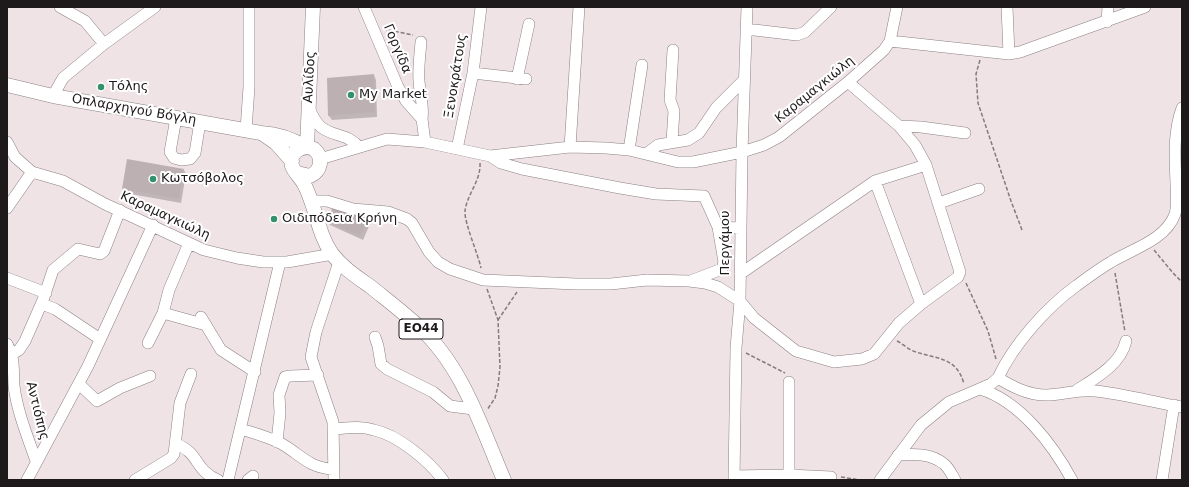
<!DOCTYPE html>
<html>
<head>
<meta charset="utf-8">
<style>
	body { margin:0 }
	#map { position:relative; width:1189px; height:487px; overflow:hidden; background:#f0e3e6; font-family:"DejaVu Sans",sans-serif }
	canvas { display:block }
	.frame { position:absolute; inset:0; border:8px solid #1e191a; pointer-events:none }
</style>
</head>
<body>
<div id="map">
<canvas width="1189" height="487"></canvas>
<div class="frame"></div>
</div>
<script>
const context = document.querySelector('canvas').getContext('2d');
context.lineJoin = 'round';
function fillPath(path, color) { context.fillStyle = color; context.fill(path, 'evenodd'); }
function stroke(path, color, width, dash) { context.strokeStyle = color; context.lineWidth = width; context.lineCap = dash ? 'butt' : 'round'; context.setLineDash(dash || []); context.stroke(path); }
function label(font, color, halo, rows, align = 'center') {
  context.font = font + ' "DejaVu Sans",sans-serif'; context.lineWidth = 4; context.setLineDash([]); context.textBaseline = 'middle'; context.strokeStyle = halo; context.fillStyle = color; for (const [text, x, y, turn = 0] of rows) {
    context.save(); context.translate(x, y); context.rotate((+turn || 0) * Math.PI / 180); context.textAlign = isNaN(turn) ? turn : align; if (halo) context.strokeText(text, 0, 0); context.fillText(text, 0, 0); context.restore();
  }
}
fillPath(new Path2D(`
	M374,75L376,80L377,117L332,120L329,116Z
	M184,170L186,174L181,203L125,193L123,189Z
	M368,220L370,224L363,240L330,225L327,221Z`), '#0003');
fillPath(new Path2D(`
	M374,74L375,112L328,116L327,78Z
	M127,159L184,169L179,199L122,189Z
	M334,205L369,219L360,236L326,221Z`), '#bcb0b3');
const minor = new Path2D(`
	M60,7L85,21L104,44
	M364,7L398,87L406,101L422,119L425,142
	M1007,7L1009,54
	M1107,22L1108,7
	M746,29L797,35L805,32L831,7
	M890,41L897,7
	M421,42C420,55 418,68 419,81C420,95 424,106 422,119
	M473,73L526,79
	M517,79L529,24
	M53,96L63,78L104,44L155,7
	M309,108C312,115 315,122 321,127C333,137 347,133 359,147
	M176,118L170,152L174,158L181,160L190,159L195,153L200,122
	M899,126L921,127L965,133
	M246,130L249,87V7
	M672,141L674,111L670,100L673,50
	M7,142L15,157L32,172L63,181L105,204L204,250L237,258L263,262H287L333,254
	M570,147L579,7
	M457,149L473,73L481,7
	M629,150L642,65
	M646,154L658,145L688,140L699,133L716,108L744,80
	M490,156L570,147L606,148L629,150L678,162H693L742,152L764,145L779,137L848,82L884,50L890,41L1009,54L1020,52L1145,7
	M320,159L387,139L425,142L490,156L501,163L522,169L620,188L656,194L704,196L718,227L740,228
	M875,181L921,304
	M311,201H327L353,209L388,212L407,219L412,223L429,252L438,262L450,269L483,280L576,284H611L647,280L689,281L705,283L718,287L740,301L754,318L796,351L834,362L862,359L874,354L899,323L921,304L958,277L960,272L926,165L915,145L899,126L848,82
	M939,203L979,189
	M7,208L32,172
	M740,274L875,181L926,165
	M7,278L46,293
	M693,280L722,269L724,262L718,227
	M42,304L55,309L100,339
	M163,313L206,325
	M201,317L221,350L255,372
	M375,337L378,346L381,364L387,369L433,392L450,406L473,409
	M148,343L163,313L169,290L189,243
	M7,344C15,358 13,370 14,386C17,411 28,438 36,461
	M12,354L19,350L25,341L43,300L53,270L78,249L100,254L104,251L120,210
	M998,378C1013,387 1028,395 1046,395C1064,395 1076,389 1095,391C1124,394 1153,402 1182,407
	M79,384L97,401L120,388L150,376
	M980,389C1020,401 1053,445 1072,480
	M1077,390C1096,378 1121,364 1126,341
	M241,429C254,433 269,437 282,444C301,455 309,468 333,469
	M334,429C348,428 361,426 374,430C398,435 429,461 443,480
	M277,442L280,413L279,395L285,377L290,376L318,375
	M176,444C200,453 194,470 218,480
	M898,455C913,454 931,453 944,464C949,468 952,475 955,480
	M789,475V382
	M734,476L789,475L831,477
	M27,480L88,366L153,225
	M135,480L171,458L174,454L180,403L191,374
	M228,480L280,262
	M248,480L253,476
	M334,480L333,422L311,357L316,332L339,262
	M734,480L736,348L740,301L742,152L747,7
	M880,480L921,425L949,402L991,384L998,378C1013,345 1046,308 1076,286C1087,278 1099,269 1111,262C1132,249 1166,240 1175,214C1178,204 1176,193 1176,183C1175,157 1173,133 1182,108
	M1162,480L1174,405`);
const major = new Path2D(`
	M7,85L53,96L261,133C277,134 291,138 305,147
	M263,134L276,143L292,161
	M307,147L313,7
	M297,173L310,176C321,171 324,158 314,149C303,144 288,152 292,166C294,172 301,178 304,184C316,206 317,232 332,254C343,268 357,277 371,287C387,300 403,312 418,326C462,365 481,426 504,480`);
stroke(minor, '#8b8082', 12);
stroke(major, '#8b8082', 15);
stroke(new Path2D(`
	M383,29L413,35
	M980,60L976,74L978,103L1011,201L1022,230
	M480,163C481,181 467,194 465,211C464,222 478,254 481,268
	M1154,250L1173,273L1182,282
	M1115,273L1125,332
	M966,283L988,331L996,359
	M487,289L498,320L500,367L498,386L495,398L487,410
	M498,320L517,292
	M897,341C903,344 909,350 916,352C937,359 957,357 964,384
	M746,353L785,373
	M841,477L861,480`), '#847b7d', 1.5, [4, 2]);
stroke(minor, '#fff', 11);
stroke(major, '#fff', 14);
for (const [x, y, r, color] of [
	[101,87,4,"#33926b"],
	[351,95,4,"#33926b"],
	[153,179,4,"#33926b"],
	[274,219,4,"#33926b"]
]) { const dot = new Path2D(); dot.arc(x, y, r, 0, 2 * Math.PI); context.fillStyle = color; context.fill(dot); stroke(dot, '#fff', 1.5); }
for (const [x, y, w] of [
	[421,329,44]
]) { const box = new Path2D(); box.roundRect(x - w / 2, y - 10, w, 20, 3); context.fillStyle = '#fff'; context.fill(box); stroke(box, '#1e191a', 1); }
label('bold 12px', '#1e191a', null, [
	["ΕΟ44",421,329]
]);
label('13px', '#1e191a', '#fff', [
	["Γοργίδα",397,49,67],
	["Ξενοκράτους",456,76,-81],
	["Αυλίδος",310,77,-87],
	["Καραμαγκιώλη",815,90,-39],
	["Οπλαρχηγού Βόγλη",134,110,10],
	["Καραμαγκιώλη",165,216,25],
	["Περγάμου",726,243,-90],
	["Αντιόπης",37,411,76]
]);
label('13px', '#1e191a', '#fff', [
	["Τόλης",109,87],
	["My Market",359,95],
	["Κωτσόβολος",161,179],
	["Οιδιπόδεια Κρήνη",282,219]
], 'left');
</script>
</body>
</html>
